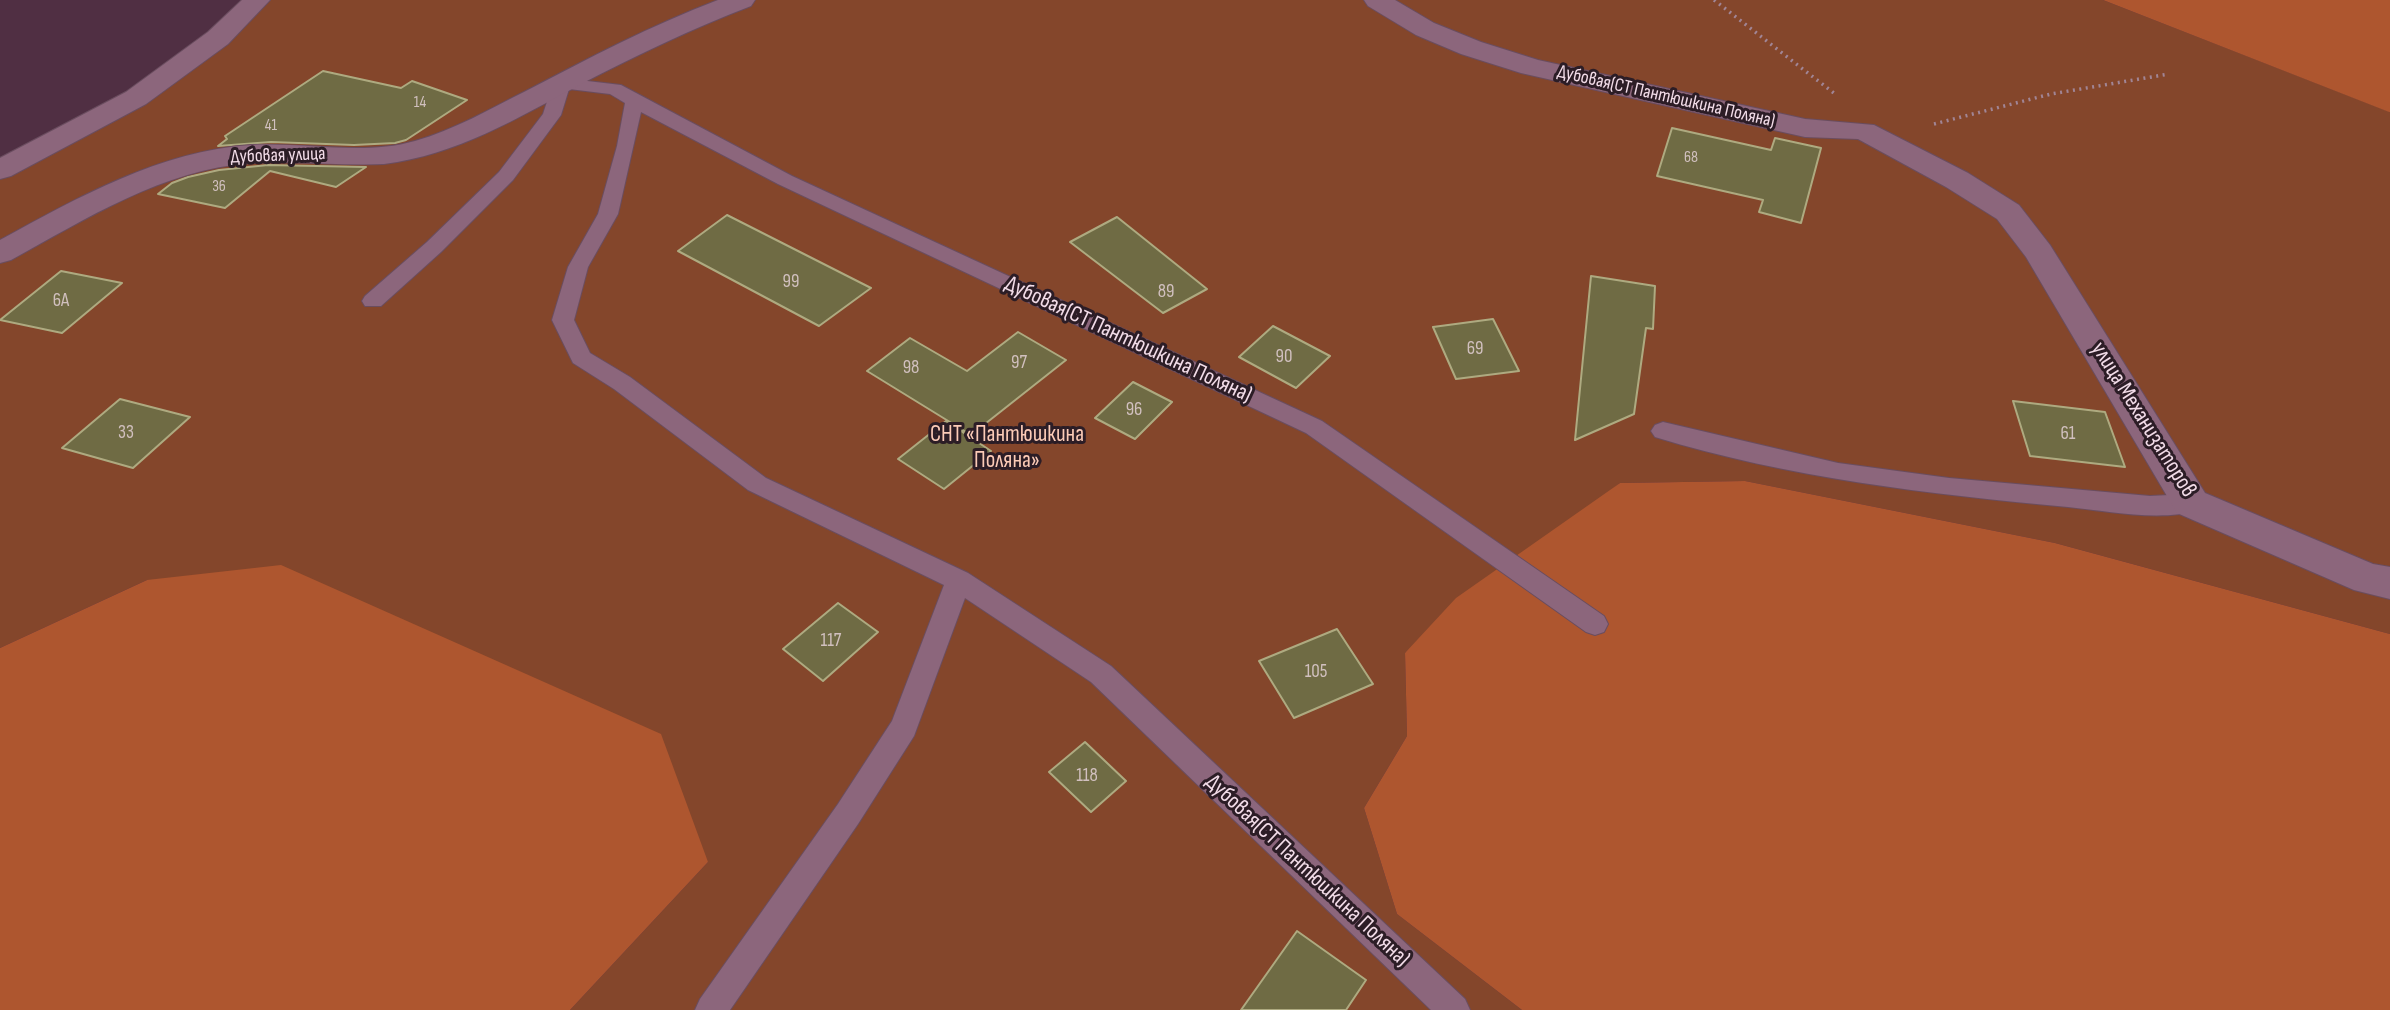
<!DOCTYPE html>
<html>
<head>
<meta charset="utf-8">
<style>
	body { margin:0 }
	canvas { display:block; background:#502f43 }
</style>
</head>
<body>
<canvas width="2390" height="1010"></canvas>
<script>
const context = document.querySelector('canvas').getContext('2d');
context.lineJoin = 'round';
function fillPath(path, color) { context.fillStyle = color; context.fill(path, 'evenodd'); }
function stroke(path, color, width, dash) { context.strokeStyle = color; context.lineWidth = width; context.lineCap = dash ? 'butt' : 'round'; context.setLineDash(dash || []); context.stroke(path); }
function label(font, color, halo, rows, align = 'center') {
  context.font = font + ' "Sofia Sans Condensed",sans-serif'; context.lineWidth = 6; context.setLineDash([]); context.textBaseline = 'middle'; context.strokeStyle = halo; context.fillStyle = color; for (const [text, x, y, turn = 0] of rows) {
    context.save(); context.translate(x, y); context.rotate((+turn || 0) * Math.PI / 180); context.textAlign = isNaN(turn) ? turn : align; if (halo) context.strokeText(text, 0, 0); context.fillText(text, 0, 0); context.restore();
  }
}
fillPath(new Path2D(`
	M256,0H2103L2390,112V634L2055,543L1745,481L1620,483L1405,653L1407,736L1364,808L1397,914L1522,1010H570L708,862L147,580L0,648V170L143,100Z`), '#84462b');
fillPath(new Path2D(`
	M2103,0H2390V112H2389Z
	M1745,481L2055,543L2390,634V1010H1522L1397,914L1364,808L1407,736L1405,653L1456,598L1620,483Z
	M281,565L661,734L708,862L570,1010H0V648L147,580Z`), '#ae562f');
const building = new Path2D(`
	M323,71L401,88L412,81L467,100L406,140L395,143L354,145L271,142L218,146L227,139L225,136Z
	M1672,128L1771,150L1775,138L1821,148L1801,223L1759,212L1763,200L1657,176Z
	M268,165L366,167L336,187L270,171L225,208L158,194L172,183L188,177L219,170Z
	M727,215L871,288L819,326L678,251Z
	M1117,217L1207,289L1163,313L1070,242Z
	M61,271L122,283L62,333L0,320Z
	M1591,276L1655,286L1653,329L1646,328L1634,414L1575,440Z
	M1493,319L1519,371L1456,379L1433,327Z
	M1273,326L1330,356L1296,388L1239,357Z
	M1018,332L1066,360L971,435L867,371L910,338L967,371Z
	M1133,382L1172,402L1135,439L1095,418Z
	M120,399L190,417L133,468L62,448Z
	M2013,401L2105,412L2125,467L2030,456Z
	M946,421L991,451L944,489L898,459Z
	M838,603L878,632L823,681L783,649Z
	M1337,629L1373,684L1294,718L1259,661Z
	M1085,742L1126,781L1091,812L1049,772Z
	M1297,931L1366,980L1346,1010H1241Z`);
fillPath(building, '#6f6b44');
stroke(building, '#aeaa80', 2);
const lane = new Path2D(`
	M562,78L621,85L792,176L1322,421L1604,616L1608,624L1604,632L1595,635L1586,632L1306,433L778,184L641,112L618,214L588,267L574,320L590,353L630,377L766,478L968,573L1111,666L1465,999L1470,1010H1431L1091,682L965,598L914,736L858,824L730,1010H695L700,999L838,804L892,721L944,585L748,490L614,389L573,363L552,320L568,267L598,214L617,146L625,103L610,94L569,89L561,115L513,180L441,252L381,306H365L362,301L365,296L427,242L499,172L543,114L553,83Z
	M1663,422L1838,463L1949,478L2150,496L2191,494L2200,496L2203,503L2200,510C2159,522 2109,511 2068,507C1928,494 1789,478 1655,437L1651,431L1655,425Z`);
const street = new Path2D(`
	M242,0H270L228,44L146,104L11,176L0,179V158L126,92L208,32Z
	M718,0H755L751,6C693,28 637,55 581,84C518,118 456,155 384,164C340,166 295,160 251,163C164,169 86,219 11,260L0,263V240C79,197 160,151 251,145C305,142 363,156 415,141C454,130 490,109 526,91C589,58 652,25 718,0Z
	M1364,0H1395L1434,23L1481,42L1538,60L1805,119L1874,125L1968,173L2019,205L2050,245L2205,493L2373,564L2390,567V599L2354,590L2177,513L2026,257L1997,219L1946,187L1858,139L1805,137L1521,73L1461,54L1416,35L1368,6Z`);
stroke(lane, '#6a4d5f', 2);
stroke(street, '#6a4d5f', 2);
stroke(new Path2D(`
	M1714,0L1835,94
	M1934,124L2051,94L2169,74`), '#a18595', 3.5, [2, 4.5]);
fillPath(lane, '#8c667c');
fillPath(street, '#8c667c');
label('16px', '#d1c0bf', null, [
	["14",420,103],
	["41",271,126],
	["68",1691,158],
	["36",219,187]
]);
label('19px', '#f2dce8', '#2c1d26', [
	["Дубовая(СТ Пантюшкина Поляна)",1666,97,13],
	["Дубовая улица",278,156,-2]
]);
label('19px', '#d1c0bf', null, [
	["99",791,282],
	["89",1166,292],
	["6А",61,301],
	["69",1475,349],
	["90",1284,357],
	["97",1019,363],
	["98",911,368],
	["96",1134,410],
	["33",126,433],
	["61",2068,434],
	["117",831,641],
	["105",1316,672],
	["118",1087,776]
]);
label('23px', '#f2dce8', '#2c1d26', [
	["Дубовая(СТ Пантюшкина Поляна)",1128,340,25],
	["улица Механизаторов",2143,420,58],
	["Дубовая(СТ Пантюшкина Поляна)",1307,871,43]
]);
label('23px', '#fccbb7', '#2c1d26', [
	["СНТ «Пантюшкина",1007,435],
	["Поляна»",1007,461]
]);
</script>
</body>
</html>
